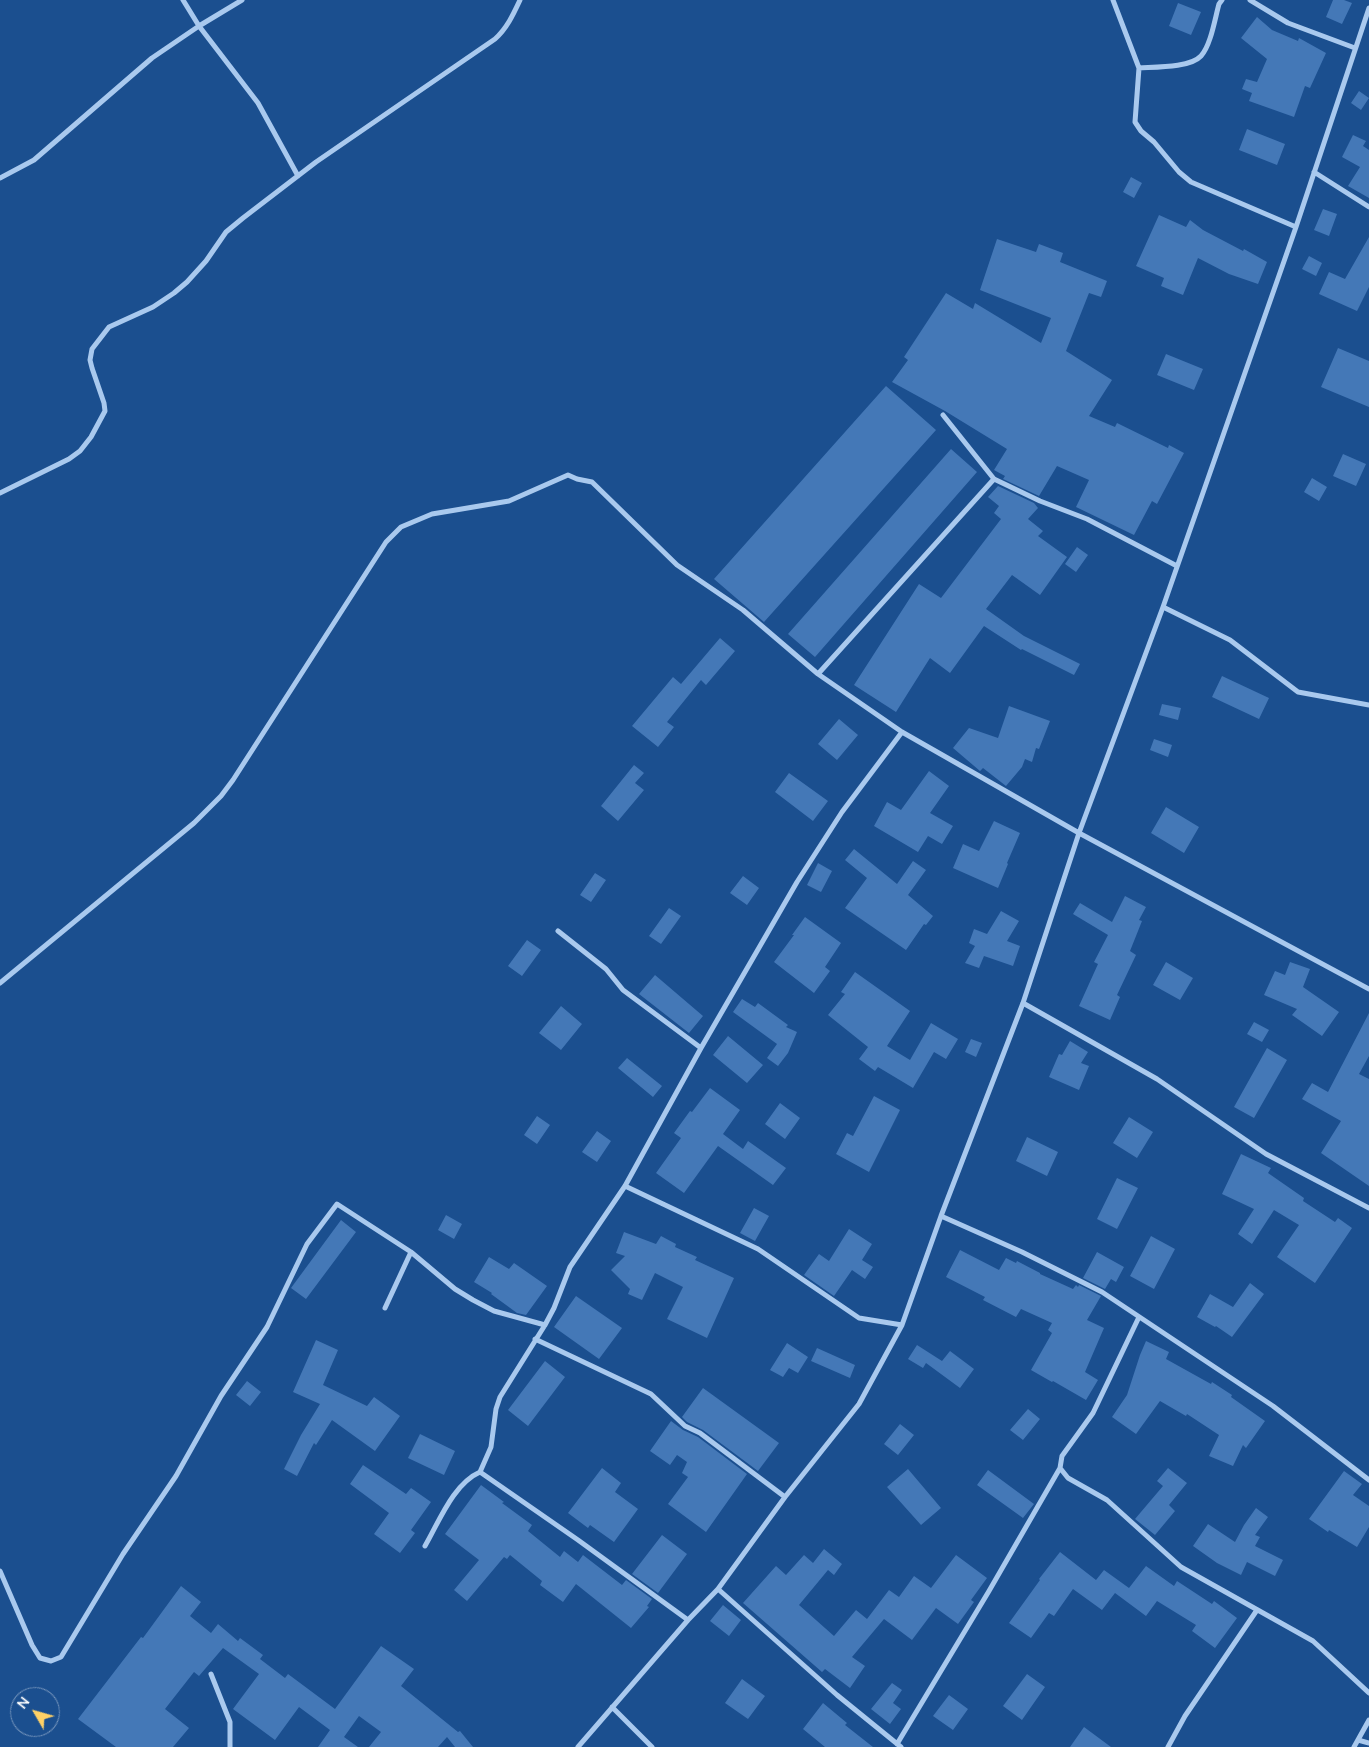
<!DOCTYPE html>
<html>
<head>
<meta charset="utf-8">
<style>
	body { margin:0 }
	#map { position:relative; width:1369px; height:1747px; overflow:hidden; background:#1b4f8f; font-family:"Nunito Sans",sans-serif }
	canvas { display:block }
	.north { position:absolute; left:10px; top:1687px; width:50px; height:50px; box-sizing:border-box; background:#1b4f8f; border:1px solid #7695bc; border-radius:50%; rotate:308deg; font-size:14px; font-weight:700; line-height:20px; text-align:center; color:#fff }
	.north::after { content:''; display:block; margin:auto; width:18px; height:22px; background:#ffd166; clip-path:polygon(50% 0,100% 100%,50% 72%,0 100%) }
</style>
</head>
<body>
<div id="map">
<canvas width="1369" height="1747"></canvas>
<div class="north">N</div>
</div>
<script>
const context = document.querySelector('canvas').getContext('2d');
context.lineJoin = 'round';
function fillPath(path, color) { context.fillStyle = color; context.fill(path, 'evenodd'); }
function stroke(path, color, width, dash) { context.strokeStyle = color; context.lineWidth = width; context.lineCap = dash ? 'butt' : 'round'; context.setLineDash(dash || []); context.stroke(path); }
fillPath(new Path2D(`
	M1333,0H1344L1352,3L1342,24L1326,17Z
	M1178,3L1201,12L1191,35L1169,26Z
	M1257,17L1272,30L1298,41L1299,38L1326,53L1310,88L1305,86L1294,117L1249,101L1252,93L1242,89L1246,79L1257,82L1267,59L1241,38Z
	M1359,91L1369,98L1361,110L1351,103Z
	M1247,129L1285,144L1277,165L1239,150Z
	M1353,135L1366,141L1363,146L1369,150V198L1348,186L1360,167L1342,157Z
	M1131,177L1142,183L1134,198L1123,192Z
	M1323,209L1337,214L1329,236L1314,230Z
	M1159,215L1186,227L1190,220L1203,230L1243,251L1244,249L1267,262L1258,284L1229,274L1198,258L1183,295L1161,286L1164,278L1136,266Z
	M1369,237V287L1357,311L1319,294L1329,272L1345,279Z
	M997,239L1036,252L1039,244L1063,253L1060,262L1107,281L1101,297L1089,293L1066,351L1112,380L1089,416L1115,427L1117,423L1168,448L1169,445L1184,453L1157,504L1152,501L1134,535L1076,507L1089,480L1057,466L1039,496L1003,479L1005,476L994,470L1007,449L945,411L892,382L908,360L904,357L946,293L973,309L975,303L1041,343L1051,318L980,290Z
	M1309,256L1322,263L1316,276L1302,269Z
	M1338,348L1369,361V407L1321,387Z
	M1166,354L1203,369L1194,390L1157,375Z
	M886,386L936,430L764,622L714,579Z
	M951,449L977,472L815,657L788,634Z
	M1343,454L1366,464L1356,486L1333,476Z
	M1312,478L1327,487L1319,501L1304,492Z
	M998,486L1034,503L1038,508L1028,519L1043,531L1038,536L1067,557L1040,595L1012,575L986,609L1024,636L1080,664L1074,675L1022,649L1021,650L984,626L950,673L930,658L896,712L854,685L919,584L941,598L1001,519L994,513L999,506L988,497Z
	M1077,547L1088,555L1076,572L1065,564Z
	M720,638L735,651L706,685L701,680L667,722L674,727L658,747L632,726L673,677L681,684Z
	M1222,676L1269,698L1259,719L1212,697Z
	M1162,704L1181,708L1178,720L1159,715Z
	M1009,706L1050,721L1039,749L1036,748L1032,762L1025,759L1022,767L1006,786L983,768L980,771L953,748L969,728L998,738Z
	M839,719L858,735L837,760L818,744Z
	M1154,739L1172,745L1168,757L1150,750Z
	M634,765L644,773L635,783L644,790L618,821L601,806Z
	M929,771L949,786L930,813L953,826L942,844L928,836L918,852L874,826L887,802L901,810Z
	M789,773L828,801L813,821L775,792Z
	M1166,807L1199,827L1184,853L1151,833Z
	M994,821L1020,833L1007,863L1008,864L998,888L953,868L963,844L979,851Z
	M854,849L897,884L913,861L926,870L908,895L933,916L926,925L924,924L906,950L845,908L867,878L845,860Z
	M818,863L832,871L821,892L807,885Z
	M595,873L606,880L591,902L580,895Z
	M743,876L759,888L747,905L730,893Z
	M1125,896L1146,907L1139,920L1142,921L1130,951L1136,955L1117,995L1120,997L1110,1020L1079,1006L1098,964L1094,962L1108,935L1073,914L1080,903L1112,922Z
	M669,908L681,916L661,944L649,936Z
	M1001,911L1019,921L1007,941L1020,946L1013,966L984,956L979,968L965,963L975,946L969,943L974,929L987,934Z
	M805,917L841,943L825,967L830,971L814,993L774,962L794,935H792Z
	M527,940L541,950L522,976L508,966Z
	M1166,962L1193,978L1180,1000L1153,985Z
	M1290,962L1310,969L1303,987L1339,1012L1322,1036L1292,1015L1297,1009L1264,995L1275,971L1285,975Z
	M855,972L910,1011L887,1046L910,1060L931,1023L958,1039L946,1059L934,1052L913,1088L878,1067L875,1071L859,1059L868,1047L828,1015L845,994L841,992Z
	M655,975L703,1016L689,1033L639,994Z
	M742,999L755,1007L758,1003L788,1025L786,1027L797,1032L788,1053L778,1066L767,1058L777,1044L733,1012Z
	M561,1006L582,1024L561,1050L539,1033Z
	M1369,1013V1056L1359,1074L1369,1079V1186L1321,1153L1341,1121L1302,1099L1312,1083L1328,1092Z
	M1254,1022L1269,1030L1262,1042L1247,1034Z
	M728,1036L763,1065L747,1083L713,1055Z
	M971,1039L982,1043L976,1057L965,1052Z
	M1070,1041L1088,1052L1081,1063L1089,1066L1079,1090L1049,1077L1059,1054L1062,1055Z
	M1267,1048L1287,1060L1254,1118L1234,1107Z
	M627,1058L662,1086L653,1097L618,1068Z
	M710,1088L740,1110L723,1134L743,1149L748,1141L786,1168L773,1185L718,1146L684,1193L656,1173L681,1138L674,1133L690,1111L692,1112Z
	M874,1096L900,1110L869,1172L836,1154L847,1133L853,1136Z
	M780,1103L800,1118L785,1139L765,1124Z
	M537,1116L550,1125L537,1144L524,1135Z
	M1129,1117L1153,1132L1137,1158L1113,1143Z
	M597,1131L611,1141L597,1162L582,1152Z
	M1027,1137L1058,1152L1047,1176L1016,1161Z
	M1241,1154L1271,1168L1268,1173L1304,1198L1303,1201L1335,1222L1338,1218L1352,1228L1315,1283L1277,1257L1299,1225L1274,1210L1252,1244L1238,1234L1254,1209L1222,1194Z
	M1117,1178L1138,1188L1117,1229L1097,1219Z
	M754,1208L769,1216L755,1241L740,1233Z
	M446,1215L462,1224L454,1239L438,1230Z
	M341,1220L356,1232L306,1299L291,1288Z
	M849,1229L872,1244L862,1260L873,1267L865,1279L852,1270L834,1296L804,1275L819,1254L829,1261Z
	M624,1232L656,1244L661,1236L676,1244L675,1247L697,1257L695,1260L734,1278L707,1338L667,1319L683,1287L655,1273L642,1300L628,1294L630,1289L611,1270L625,1256L616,1253Z
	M1151,1236L1175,1249L1154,1289L1130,1276Z
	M960,1250L999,1270L1006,1258L1016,1263L1017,1261L1040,1273V1274L1073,1289L1076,1285L1078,1287L1079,1285L1101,1296L1087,1320L1104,1328L1085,1372L1098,1380L1086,1400L1053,1381L1052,1382L1031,1370L1052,1333L1048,1330L1052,1323L1021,1309L1016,1317L983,1300L985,1297L946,1277Z
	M1097,1252L1124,1267L1116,1282L1111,1279L1105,1289L1083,1278Z
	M489,1257L509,1269L514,1263L547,1286L526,1315L517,1313L491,1294L492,1293L474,1282Z
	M1250,1283L1264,1294L1232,1337L1216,1326L1215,1327L1197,1317L1210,1294L1233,1307Z
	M576,1296L622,1328L599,1359L554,1327Z
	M316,1340L338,1350L323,1385L367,1406L374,1397L400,1416L375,1451L332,1420L316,1445L314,1443L297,1476L284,1469L301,1435L320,1404L293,1392Z
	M1146,1341L1169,1352L1166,1359L1211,1384L1212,1382L1232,1395L1231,1397L1265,1421L1246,1448L1243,1445L1233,1466L1209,1456L1219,1435L1187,1414L1186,1416L1160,1401L1136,1434L1112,1417L1127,1395L1140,1355Z
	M787,1343L808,1357L798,1373L789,1368L783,1377L770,1370Z
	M917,1345L942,1361L950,1351L974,1369L960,1388L926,1363L923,1368L908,1359Z
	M817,1348L855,1365L850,1378L811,1361Z
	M545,1361L565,1377L528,1426L508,1410Z
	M247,1381L261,1392L250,1406L236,1395Z
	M703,1388L779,1443L758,1471L703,1430L687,1422L682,1417Z
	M1028,1409L1040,1419L1023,1440L1010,1430Z
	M671,1421L683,1430L698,1437L747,1474L706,1532L668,1504L688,1477L682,1473L687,1462L677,1455L670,1465L650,1451Z
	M900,1424L914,1435L898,1455L884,1444Z
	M420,1434L455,1451L444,1475L408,1458Z
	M363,1465L406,1494L411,1488L431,1502L411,1530L415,1533L400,1553L374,1534L389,1513L350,1484Z
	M602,1468L621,1483L615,1492L638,1509L614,1542L590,1525L588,1528L568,1513Z
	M1168,1468L1187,1483L1169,1505L1175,1511L1155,1535L1135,1519L1163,1486L1157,1481Z
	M908,1469L941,1508L921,1525L887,1487Z
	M988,1470L1034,1504L1023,1518L977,1485Z
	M1344,1471L1362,1484L1353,1495L1369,1506V1527L1357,1547L1329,1530L1328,1532L1309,1519Z
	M481,1485L504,1502L502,1503L532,1525L528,1531L560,1557L564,1551L578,1562L583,1555L622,1585L626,1580L652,1599L647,1606L649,1607L631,1628L576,1584L563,1602L540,1585L542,1581L510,1555L507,1559L504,1557L467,1601L454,1590L479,1560L445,1534Z
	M1256,1508L1268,1517L1255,1535L1260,1537L1255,1546L1283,1560L1275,1576L1247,1562L1241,1575L1217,1563L1193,1546L1208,1524L1235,1542L1244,1525Z
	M662,1535L687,1554L658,1593L632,1574Z
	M824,1549L842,1564L834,1575L828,1570L799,1605L834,1636L856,1610L867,1619L889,1590L899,1597L914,1576L931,1588L956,1555L987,1578L971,1600L974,1602L958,1624L936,1608L912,1640L884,1619L852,1657L865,1666L850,1688L825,1669L822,1672L743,1603L776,1566L786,1575L804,1555L813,1563Z
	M1060,1552L1096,1580L1104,1570L1129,1588L1146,1566L1174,1586L1177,1581L1212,1604L1214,1601L1237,1618L1215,1648L1192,1631L1196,1625L1157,1601L1146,1616L1115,1593L1102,1610L1073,1589L1054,1616L1049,1613L1031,1638L1009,1623L1040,1580L1039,1579Z
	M181,1586L201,1602L190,1616L211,1633L218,1624L238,1641L240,1638L263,1655L260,1659L285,1678L288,1674L335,1709L381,1646L414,1669L401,1686L458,1732L460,1731L473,1747H455L447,1737L438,1747H369L381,1732L359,1716L344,1737L358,1747H318L330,1730L299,1707L275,1740L233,1709L259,1674L223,1648L199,1676L194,1672L165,1709L189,1728L173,1747H116L78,1719L141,1637L143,1638Z
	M723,1605L741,1620L729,1636L710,1621Z
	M1027,1674L1045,1687L1022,1720L1003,1706Z
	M742,1679L765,1696L748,1719L725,1703Z
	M892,1683L902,1690L893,1703L901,1709L890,1724L871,1709Z
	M949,1695L968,1709L953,1730L933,1716Z
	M823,1703L847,1723L845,1725L873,1747H825L803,1729Z
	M1084,1727L1111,1747H1070Z`), '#4478b7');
stroke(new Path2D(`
	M183,0L199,26L258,103L298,176
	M1113,0L1139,68L1135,122L1141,131L1154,142L1179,172L1191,182L1296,227
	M1250,0L1288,23L1355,48
	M1139,68C1155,67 1190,68 1201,56C1211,45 1215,18 1219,4L1222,0
	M1314,172L1369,207
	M0,178L34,160L152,58L199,26L242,0
	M943,415L994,479L1040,501L1087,519L1177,566
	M0,493L69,459L80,451L91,437L105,411L104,403L92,368L90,360L92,349L109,327L153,307L174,293L187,282L206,261L226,232L243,218L316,162L495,39C507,28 513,15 520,0
	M1163,607L1230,640L1298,692L1369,705
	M818,674L994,479
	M558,931L606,969L623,990L701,1048
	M0,983L194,823L221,796L233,780L386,542L401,527L432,514L509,501L568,475L577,479L592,482L677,565L743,610L818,674L902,732L1079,833L1369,989
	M1023,1003L1157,1079L1266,1154L1369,1208
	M625,1186L758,1249L859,1318L902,1325
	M941,1216L1022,1252L1102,1292L1273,1406L1369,1480
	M385,1308L411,1252
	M535,1339L651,1394L685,1426L700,1433L785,1497
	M1060,1468L1068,1478L1107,1500L1181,1567L1313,1641L1369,1693
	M480,1472L578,1540L688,1620
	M425,1546C439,1522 453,1484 480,1472L491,1447L496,1409L500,1397L545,1325L554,1308L570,1267L625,1186L701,1048L797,882L842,812L902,732
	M0,1571L32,1645L40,1658L51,1661L61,1657L123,1554L176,1476L221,1396L267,1327L307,1244L337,1204L411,1252L455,1289L473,1300L494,1311L545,1325
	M718,1589L837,1695L901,1747
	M211,1674L230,1722V1747
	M612,1707L652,1747
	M1358,1740L1369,1743
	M897,1744L989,1591L1060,1468L1062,1456L1093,1413L1139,1317
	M578,1747L688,1620L718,1589L785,1497L859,1404L902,1325L941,1216L1023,1003L1079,833L1163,607L1296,227L1369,8
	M1168,1747L1185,1716L1257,1610
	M1354,1747L1369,1720`), '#a9c9ee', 5);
</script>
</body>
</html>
